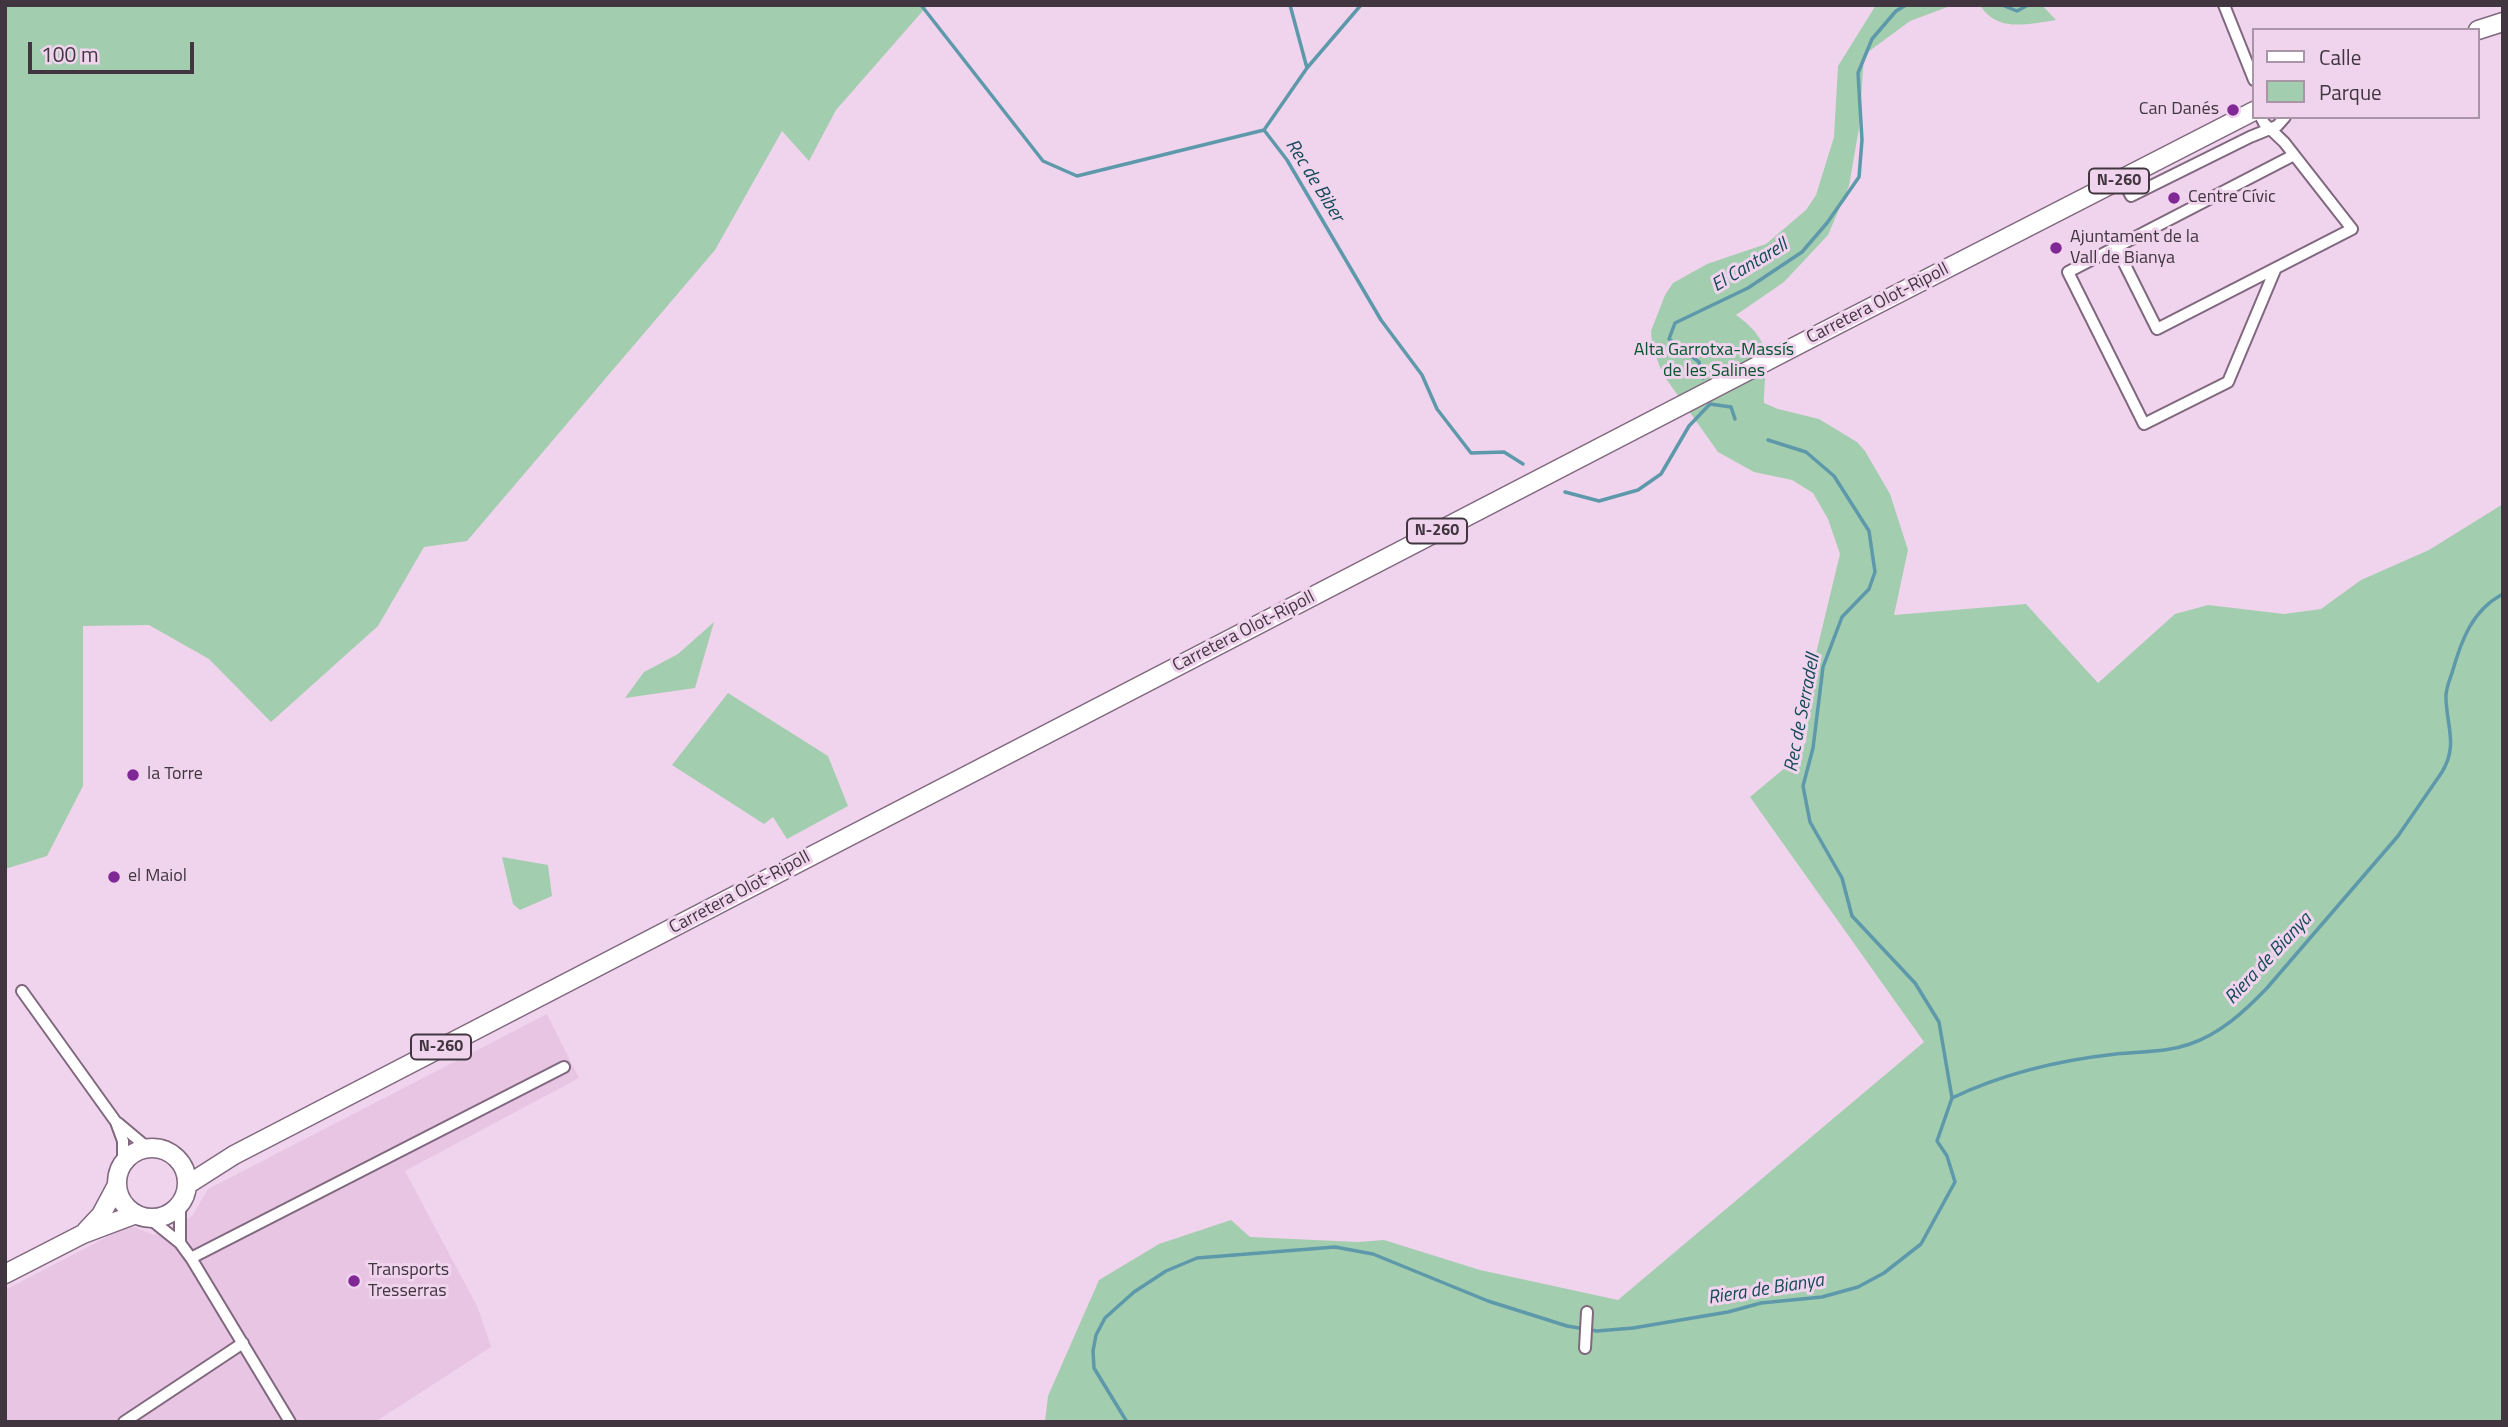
<!DOCTYPE html>
<html>
<head>
<meta charset="utf-8">
<style>
	body { margin:0 }
	#map { position:relative; width:2508px; height:1427px; overflow:hidden; background:#f0d4ed; font-family:"Titillium Web",sans-serif }
	canvas { display:block }
	.frame { position:absolute; inset:0; border:7px solid #413640; pointer-events:none }
	.legend { position:absolute; left:2252px; top:28px; width:228px; height:91px; box-sizing:border-box; background:#f0d4ed; border:2px solid #aa95a8; margin:0; padding:9px 12px; list-style:none; font-size:21px; color:#413640 }
	.legend li { display:flex; align-items:center; gap:14px; height:35px }
	.legend b { width:35px; border:2px solid #aa95a8 }
	.scale { position:absolute; left:28px; top:42px; width:166px; height:32px; box-sizing:border-box; border:4px solid #413640; border-top:0; padding-left:9px; font-size:21px; line-height:24px; white-space:nowrap; color:#413640; -webkit-text-stroke:5px #f0d4ed; paint-order:stroke }
</style>
</head>
<body>
<div id="map">
<canvas width="2508" height="1427"></canvas>
<div class="frame"></div>
<ul class="legend">
<li><b style="height:9px;background:#fff"></b>Calle</li>
<li><b style="height:19px;background:#a3cdaf"></b>Parque</li>
</ul>
<div class="scale">100 m</div>
</div>
<script>
const context = document.querySelector('canvas').getContext('2d');
context.lineJoin = 'round';
function fillPath(path, color) { context.fillStyle = color; context.fill(path, 'evenodd'); }
function stroke(path, color, width, dash) { context.strokeStyle = color; context.lineWidth = width; context.lineCap = dash ? 'butt' : 'round'; context.setLineDash(dash || []); context.stroke(path); }
function label(font, color, halo, rows, align = 'center') {
  context.font = font + ' "Titillium Web",sans-serif'; context.lineWidth = 6; context.setLineDash([]); context.textBaseline = 'middle'; context.strokeStyle = halo; context.fillStyle = color; for (const [text, x, y, turn = 0] of rows) {
    context.save(); context.translate(x, y); context.rotate((+turn || 0) * Math.PI / 180); context.textAlign = isNaN(turn) ? turn : align; if (halo) context.strokeText(text, 0, 0); context.fillText(text, 0, 0); context.restore();
  }
}
fillPath(new Path2D(`
	M547,1014L579,1078L405,1171L478,1308L491,1347L375,1422H5V1290L130,1225L154,1235L192,1216L208,1189Z`), '#e7c5e3');
fillPath(new Path2D(`
	M5,5H928L836,110L809,161L782,131L715,250L467,541L424,547L378,626L271,722L209,659L149,625L83,626V786L47,856L5,869Z
	M1876,5H1953L1910,21L1864,55L1859,128L1849,186L1828,235L1784,282L1736,315C1775,343 1765,359 1764,403L1778,409L1819,419L1857,442L1865,451L1890,494L1908,550L1894,615L2026,604L2098,683L2175,614L2208,605L2284,614L2321,609L2361,580L2429,550L2503,504V1422H1045L1048,1396L1099,1280L1159,1244L1231,1220L1250,1237L1358,1242L1384,1240L1480,1270L1618,1300L1924,1042L1750,797L1793,761L1806,742L1813,666L1840,554L1828,519L1813,493L1792,480L1754,472L1718,452L1662,373L1652,345L1651,331L1665,295L1673,283L1707,264L1766,244L1806,210L1816,195L1834,137L1838,66Z
	M1980,5H2042L2056,20C2028,24 1997,33 1980,5Z
	M714,622L695,688L625,698L644,672L678,654Z
	M728,693L828,756L848,806L787,839L773,817L764,824L672,765Z
	M502,857L548,865L552,896L520,910L513,904Z`), '#a3cdaf');
stroke(new Path2D(`
	M921,5L1043,161L1077,176L1264,130L1287,160L1381,320L1422,375L1437,409L1471,453L1504,452L1523,464
	M2002,5L2017,11L2028,5
	M1307,68L1361,5
	M1264,130L1307,68L1290,5
	M1703,378L1699,362L1669,339L1675,323L1748,288L1802,252L1827,223L1859,177L1862,140L1858,73L1872,39L1896,11L1906,5
	M1768,440L1806,452L1834,476L1869,531L1875,572L1869,589L1842,617L1823,667L1813,748L1803,786L1810,822L1842,878L1852,916L1915,983L1939,1022L1952,1098
	M1565,492L1599,501L1638,490L1661,474L1689,426L1710,404L1731,407L1735,419
	M1127,1422L1094,1368L1093,1351L1096,1335L1105,1318L1134,1292L1166,1271L1197,1258L1335,1247L1373,1254L1488,1301L1567,1326L1597,1331L1633,1328L1728,1312L1761,1303L1822,1297L1858,1287L1884,1273L1921,1244L1955,1182L1947,1156L1937,1141L1952,1098C2002,1074 2061,1060 2116,1054C2141,1051 2165,1053 2190,1044C2220,1034 2245,1011 2267,988L2398,836L2442,772C2458,746 2447,727 2446,699C2445,691 2449,681 2452,673C2461,641 2472,610 2503,594`), '#5d99aa', 3.5);
const minor = new Path2D(`
	M2224,5L2254,80
	M2122,179L2131,196L2250,137L2277,126L2285,117
	M2116,247L2157,329L2352,229L2284,142L2264,123L2261,117
	M2275,270L2228,382L2144,424L2068,272L2294,155
	M22,991L116,1122L123,1141V1164
	M118,1123L149,1149
	M180,1204V1243
	M149,1218L180,1243L191,1258L290,1422
	M191,1258L564,1067
	M1585,1348L1587,1312
	M124,1422L243,1343`);
const primary = new Path2D(`
	M2478,30L2503,22
	M117 1183a35 35 0 1 1 70 0a35 35 0 1 1-70 0Z
	M187,1185L234,1155L1823,332L2254,111
	M86,1231L101,1215L117,1185
	M5,1274L83,1234L136,1214`);
stroke(minor, '#80687e', 14);
stroke(primary, '#80687e', 21);
stroke(minor, '#fff', 10);
stroke(primary, '#fff', 18);
for (const [x, y, r, color] of [
	[2233,110,7,"#802895"],
	[2174,198,7,"#802895"],
	[2056,248,7,"#802895"],
	[133,775,7,"#802895"],
	[114,877,7,"#802895"],
	[354,1281,7,"#802895"]
]) { const dot = new Path2D(); dot.arc(x, y, r, 0, 2 * Math.PI); context.fillStyle = color; context.fill(dot); stroke(dot, '#f0d4ed', 2.5); }
for (const [x, y, w] of [
	[2119,181,60],
	[1437,531,60],
	[441,1047,60]
]) { const box = new Path2D(); box.roundRect(x - w / 2, y - 12.5, w, 25, 5); context.fillStyle = '#f0d4ed'; context.fill(box); stroke(box, '#413640', 2); }
label('bold 16px', '#413640', null, [
	["N-260",2119,181],
	["N-260",1437,531],
	["N-260",441,1047]
]);
label('18px', '#413640', '#f0d4ed', [
	["Can Danés",2219,110,"right"],
	["Centre Cívic",2188,198],
	["Ajuntament de la",2070,238],
	["Vall de Bianya",2070,259],
	["la Torre",147,775],
	["el Maiol",128,877],
	["Transports",368,1271],
	["Tresserras",368,1292]
], 'left');
label('18px', '#413640', '#f0d4ed', [
	["Carretera Olot-Ripoll",1878,304,-27],
	["Carretera Olot-Ripoll",1244,632,-27],
	["Carretera Olot-Ripoll",740,893,-28]
]);
label('18px', '#06552c', '#f0d4ed', [
	["Alta Garrotxa-Massís",1714,351],
	["de les Salines",1714,372]
]);
label('italic 19px', '#154a57', '#f0d4ed', [
	["Rec de Biber",1314,181,58],
	["El Cantarell",1750,266,-31],
	["Rec de Serradell",1803,713,-79],
	["Riera de Bianya",2269,959,-47],
	["Riera de Bianya",1766,1290,-9]
]);
</script>
</body>
</html>
